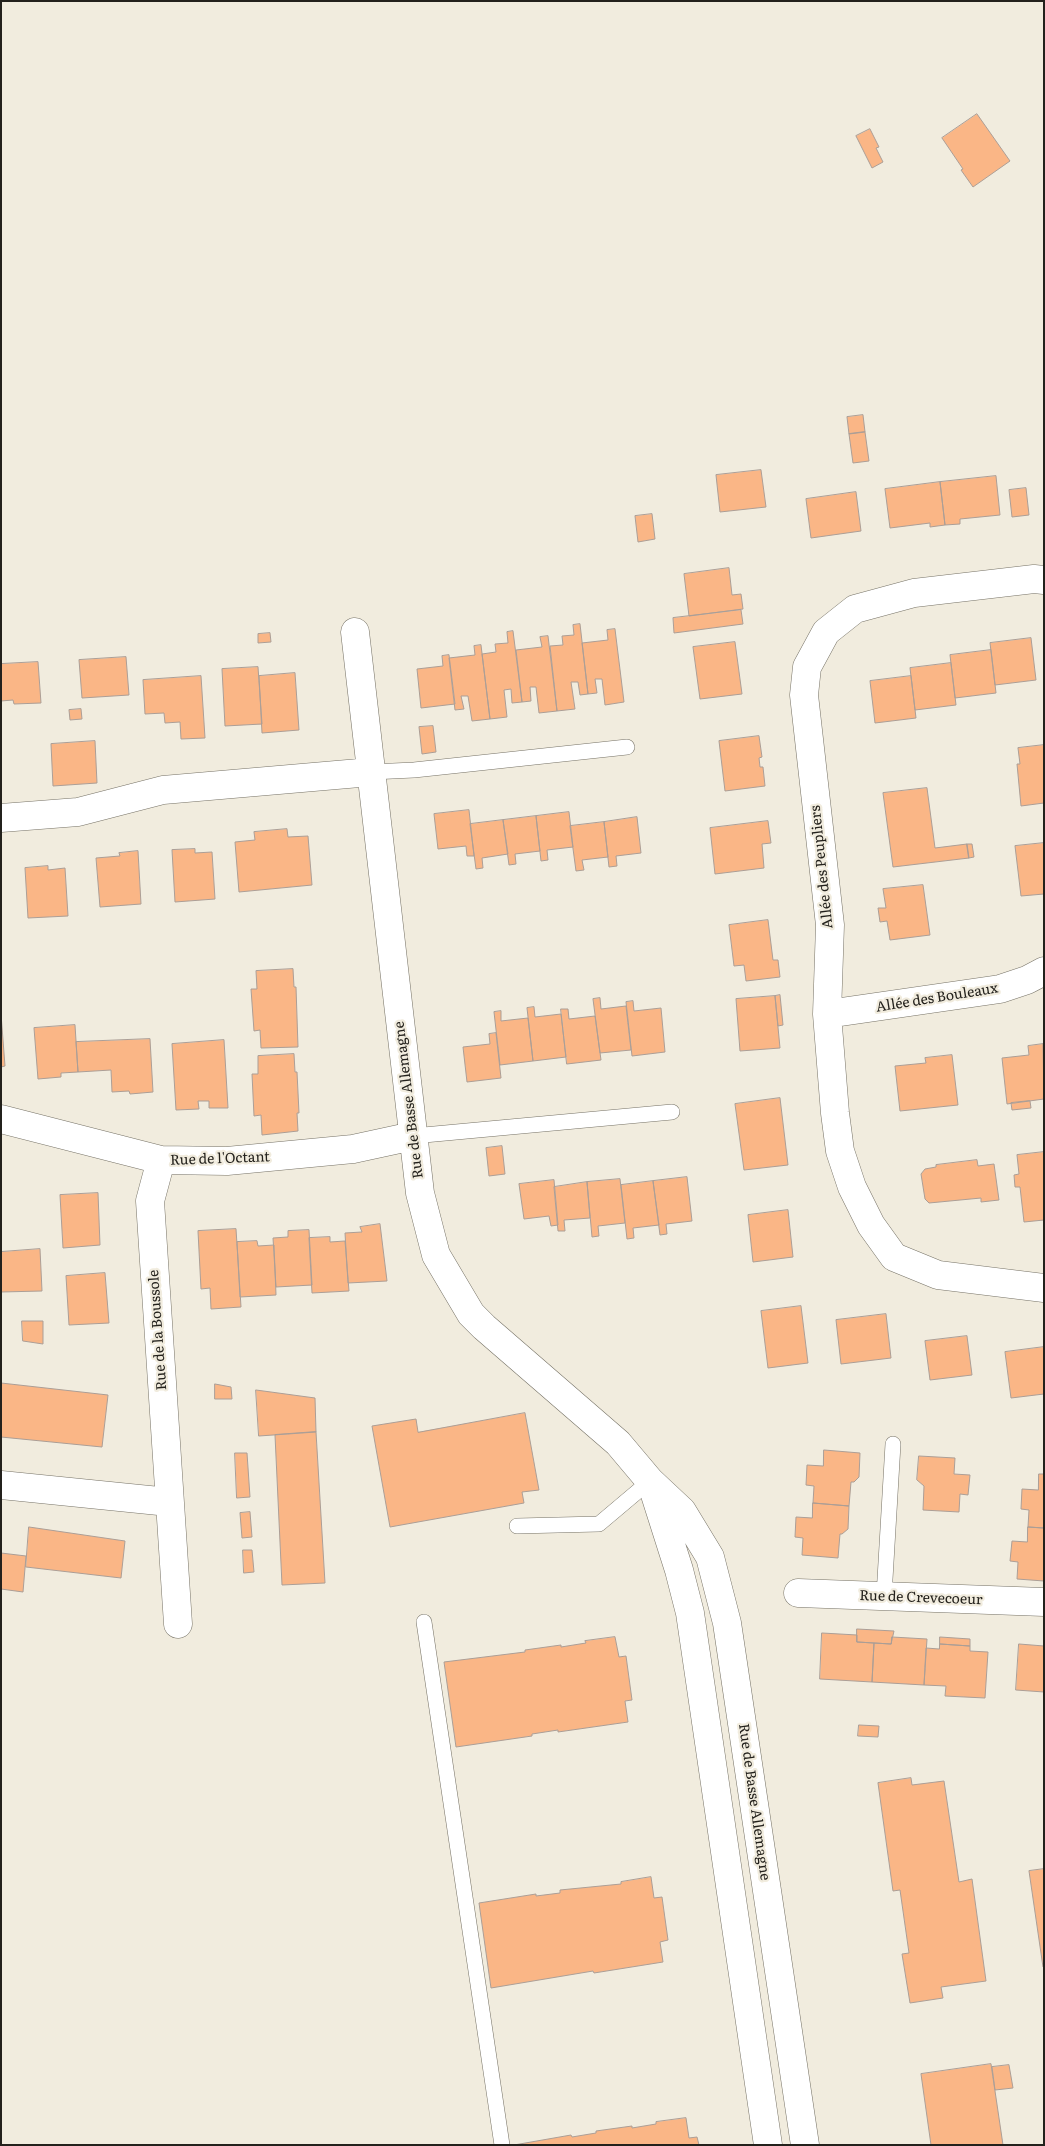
<!DOCTYPE html>
<html>
<head>
<meta charset="utf-8">
<style>
	body { margin:0 }
	#map { position:relative; width:1045px; height:2146px; overflow:hidden; background:#f1ecde; font-family:Literata,serif }
	canvas { display:block }
	.frame { position:absolute; inset:0; border:2px solid #23211c; pointer-events:none }
</style>
</head>
<body>
<div id="map">
<canvas width="1045" height="2146"></canvas>
<div class="frame"></div>
</div>
<script>
const context = document.querySelector('canvas').getContext('2d');
context.lineJoin = 'round';
function fillPath(path, color) { context.fillStyle = color; context.fill(path, 'evenodd'); }
function stroke(path, color, width, dash) { context.strokeStyle = color; context.lineWidth = width; context.lineCap = dash ? 'butt' : 'round'; context.setLineDash(dash || []); context.stroke(path); }
function label(font, color, halo, rows, align = 'center') {
  context.font = font + ' Literata,serif'; context.lineWidth = 4.5; context.setLineDash([]); context.textBaseline = 'middle'; context.strokeStyle = halo; context.fillStyle = color; for (const [text, x, y, turn = 0] of rows) {
    context.save(); context.translate(x, y); context.rotate((+turn || 0) * Math.PI / 180); context.textAlign = isNaN(turn) ? turn : align; if (halo) context.strokeText(text, 0, 0); context.fillText(text, 0, 0); context.restore();
  }
}
const building = new Path2D(`
	M977,114L1010,161L973,187L961,170L963,169L942,138Z
	M870,129L879,147L876,148L883,162L872,168L856,136Z
	M863,415L865,432L849,434L847,417Z
	M865,432L869,461L853,463L849,434Z
	M761,470L766,507L720,512L716,475Z
	M996,476L1000,515L960,519V524L945,525L940,482Z
	M940,482L945,525L930,527V523L890,528L885,489Z
	M1026,488L1029,515L1012,517L1009,490Z
	M856,492L861,531L811,538L806,499Z
	M652,514L655,539L638,542L635,516Z
	M729,568L732,595L741,594L743,609L689,616L684,574Z
	M741,610L743,624L674,633L673,618Z
	M580,624L588,694L580,695L578,682H571L575,709L557,711L550,646L563,645L562,636L574,635L573,625Z
	M615,629L624,702L605,705L602,679H595L597,693L588,694L582,643L608,640L607,630Z
	M513,631L522,702L512,703L511,689L504,690L507,717L490,719L482,654L496,652L495,644L508,643L507,632Z
	M270,633L271,642L258,643V634Z
	M548,636L557,711L539,713L536,687H530L531,701L522,702L516,650L542,647L540,637Z
	M1031,638L1036,680L995,685L990,643Z
	M735,642L742,694L700,699L693,647Z
	M481,645L490,719L472,721L468,696H461L464,709L455,710L449,658L475,655L474,646Z
	M991,650L996,693L955,698L950,655Z
	M449,655L455,704L421,708L417,669L443,666L442,656Z
	M126,657L129,695L82,698L79,660Z
	M38,662L41,703L14,704L13,700L1,701V664Z
	M951,663L956,705L915,710L910,668Z
	M258,667L262,724L225,726L222,669Z
	M295,673L299,730L262,733L259,676Z
	M201,676L205,738L181,739L180,722L165,723L164,713L145,714L143,680Z
	M911,676L916,718L875,723L870,681Z
	M81,709L82,719L70,720L69,710Z
	M433,726L436,752L422,754L419,727Z
	M759,736L762,757L759,758L760,767H763L765,786L725,791L719,741Z
	M95,741L97,783L53,786L51,744Z
	M1044,745V803L1021,806L1017,764H1020L1018,748Z
	M927,788L935,848L967,844L969,858L893,867L883,793Z
	M469,810L474,856H467L466,846L438,849L434,814Z
	M569,812L573,847L547,850L548,860L541,861L536,816Z
	M536,816L540,851L515,854L516,864L509,865L503,820Z
	M637,817L641,853L616,856L617,866L609,867L604,822Z
	M503,820L508,854L482,858L483,868L476,869L470,824Z
	M768,821L771,843L762,844L764,868L715,874L710,828Z
	M604,822L608,857L582,860L584,870L576,871L570,826Z
	M287,829L288,837L308,836L312,885L239,892L235,842L255,840L254,832Z
	M1044,843V894L1021,896L1015,846Z
	M967,844H972L974,857L969,858Z
	M195,849V853L212,852L215,899L175,902L172,850Z
	M138,851L141,904L100,907L96,858L120,856L119,853Z
	M48,866V870L65,868L68,916L28,918L25,868Z
	M923,885L930,935L890,940L887,921L880,922L878,908H886L883,889Z
	M768,920L773,960H778L780,977L746,981L744,965L734,966L729,925Z
	M293,969L294,987H296L298,1047L261,1048L260,1030L254,1031L251,989H257L256,971Z
	M780,995L783,1025L778,1026L775,996Z
	M775,996L780,1048L740,1051L736,999Z
	M600,998L601,1009L626,1006L631,1050L600,1053L593,999Z
	M633,1001L634,1011L661,1008L665,1052L632,1056L626,1002Z
	M534,1007L535,1017L561,1014L566,1057L533,1061L527,1008Z
	M561,1009H568L569,1019L595,1016L601,1060L567,1064Z
	M501,1011V1021L528,1018L533,1061L500,1065L494,1012Z
	M1,1014L5,1066L1,1067Z
	M75,1025L78,1072L61,1073V1077L38,1079L34,1028Z
	M496,1033L501,1078L467,1082L463,1047L490,1044L489,1034Z
	M150,1039L153,1092L130,1094L129,1091L112,1092L111,1070L78,1072L76,1042Z
	M224,1040L228,1108H209V1101H198L199,1109L176,1110L172,1044Z
	M1043,1044L1044,1099L1007,1104L1002,1058L1029,1055L1028,1046Z
	M294,1054L295,1072H297L299,1113H297L298,1131L262,1135L261,1115L254,1116L252,1074H258V1056Z
	M952,1055L958,1105L900,1111L895,1066L926,1063L925,1058Z
	M780,1098L788,1165L744,1170L735,1104Z
	M1030,1101L1031,1108L1012,1110L1011,1103Z
	M502,1146L505,1174L489,1176L486,1148Z
	M1044,1152V1220L1024,1222L1020,1187H1015L1014,1175L1019,1174L1017,1155Z
	M977,1160L978,1166L994,1164L999,1200L981,1202V1198L929,1203L925,1199L921,1174L925,1169L936,1167V1165Z
	M687,1177L692,1221L666,1224L667,1234L660,1235L653,1181Z
	M620,1179L625,1223L598,1226L599,1236L592,1237L587,1182Z
	M554,1180L558,1225L551,1226L549,1216L524,1219L519,1184Z
	M653,1181L659,1225L633,1228L634,1238L627,1239L621,1185Z
	M587,1182L590,1218L564,1220L565,1231H558L554,1187Z
	M98,1193L100,1245L63,1248L60,1195Z
	M788,1210L793,1257L753,1262L748,1215Z
	M380,1224L387,1281L348,1283L345,1233L362,1232L360,1227Z
	M236,1229L241,1307L211,1309L210,1288L201,1289L198,1231Z
	M309,1230L312,1285L276,1287L273,1238L288,1237V1231Z
	M330,1237V1242L345,1241L349,1291L312,1293L309,1238Z
	M257,1241L258,1246L274,1245L276,1295L240,1297L237,1242Z
	M40,1249L42,1291L1,1292V1252Z
	M105,1273L109,1323L69,1325L66,1276Z
	M801,1306L808,1363L768,1368L761,1311Z
	M886,1314L891,1358L841,1364L836,1320Z
	M22,1321H43V1344L23,1341Z
	M967,1336L972,1375L930,1380L925,1341Z
	M1044,1347V1394L1011,1398L1005,1352Z
	M1,1383L108,1395L102,1447L1,1437Z
	M215,1384L231,1387L232,1399H215Z
	M256,1390L315,1398L316,1432L259,1436Z
	M525,1413L539,1490L522,1492L524,1503L390,1527L372,1426L416,1419L418,1432Z
	M316,1432L325,1583L282,1585L275,1435Z
	M824,1450L860,1453L859,1477L854,1482H851L849,1506L813,1503L814,1486L806,1485L807,1465L823,1466Z
	M235,1453H247L250,1497L237,1498Z
	M919,1456L955,1458L954,1474L970,1475L968,1495L960,1494L959,1512L923,1510L924,1486L917,1480Z
	M1039,1474H1044V1528L1028,1527L1029,1510L1021,1509L1022,1489L1038,1490Z
	M813,1503L849,1506L848,1529L842,1534H840L838,1558L802,1555L803,1538L795,1537L796,1517L812,1518Z
	M250,1512L252,1537L242,1538L240,1513Z
	M29,1527L125,1541L121,1578L26,1567Z
	M1028,1527L1044,1528V1581L1017,1579L1018,1562L1010,1561L1012,1541L1027,1542Z
	M243,1550H252L254,1572L244,1573Z
	M1,1553L26,1556L23,1592L1,1589Z
	M857,1629L894,1631L891,1644L857,1642Z
	M822,1633L857,1635V1642L874,1643L872,1682L820,1679Z
	M615,1637L619,1657L626,1656L632,1700L625,1701L628,1722L558,1732V1730L532,1734V1736L456,1747L444,1662L525,1652V1650L561,1645V1647L586,1643L585,1641Z
	M892,1637L927,1639L924,1685L872,1682L874,1643L891,1644Z
	M940,1637L970,1639V1646L940,1644Z
	M940,1644L970,1646V1651L988,1652L985,1698L945,1696L946,1686L924,1685L926,1648L939,1649Z
	M1019,1644L1044,1646V1692L1016,1690Z
	M859,1725L879,1726L878,1737L858,1736Z
	M911,1778L912,1785L944,1781L959,1882L972,1879L986,1981L941,1987L943,1998L910,2003L902,1954L909,1953L900,1890L893,1891L878,1783Z
	M1044,1869V1967H1043L1029,1871Z
	M651,1877L654,1898L662,1897L668,1940L660,1942L663,1962L594,1973L593,1971L491,1988L479,1903L536,1894V1896L560,1893V1890L621,1884V1882Z
	M991,2064L1003,2145H931L921,2074Z
	M1009,2065L1013,2088L995,2090L992,2067Z
	M686,2118L689,2138L697,2137L699,2145H514L571,2135L572,2137L596,2133V2131L632,2126V2128L656,2124V2122Z`);
fillPath(building, '#fab686');
stroke(building, '#ab9e96', 1);
const service = new Path2D(`
	M371,772L414,770L627,747
	M413,1136L672,1112
	M517,1526L599,1524L650,1481
	M884,1596L893,1444
	M424,1622L502,2145`);
const minor = new Path2D(`
	M1044,580L1034,579L914,593L855,609L826,632L807,667L804,695L830,925L827,1014L835,1113L840,1151L852,1187L871,1225L894,1257L938,1275L1044,1288
	M355,632L420,1193L436,1255L471,1314L484,1327L618,1443L650,1481L682,1511L710,1557L727,1623L805,2145
	M1,818L78,812L163,790L371,772
	M827,1014L1000,989L1027,980L1044,971
	M1,1119L161,1160L227,1161L353,1149L413,1136
	M161,1160L150,1201L178,1624
	M1,1485L169,1502
	M652,1485L679,1570L690,1613L768,2145
	M798,1593L1044,1602`);
stroke(service, '#767266', 16);
stroke(minor, '#767266', 29);
stroke(service, '#fff', 15);
stroke(minor, '#fff', 28);
label('14px', '#23211c', '#f1ecde', [
	["Allée des Peupliers",822,867,-96],
	["Allée des Bouleaux",937,998,-9],
	["Rue de Basse Allemagne",409,1100,-97],
	["Rue de l'Octant",220,1159,-2],
	["Rue de la Boussole",158,1330,-94],
	["Rue de Crevecoeur",921,1598,2],
	["Rue de Basse Allemagne",754,1802,82]
]);
</script>
</body>
</html>
